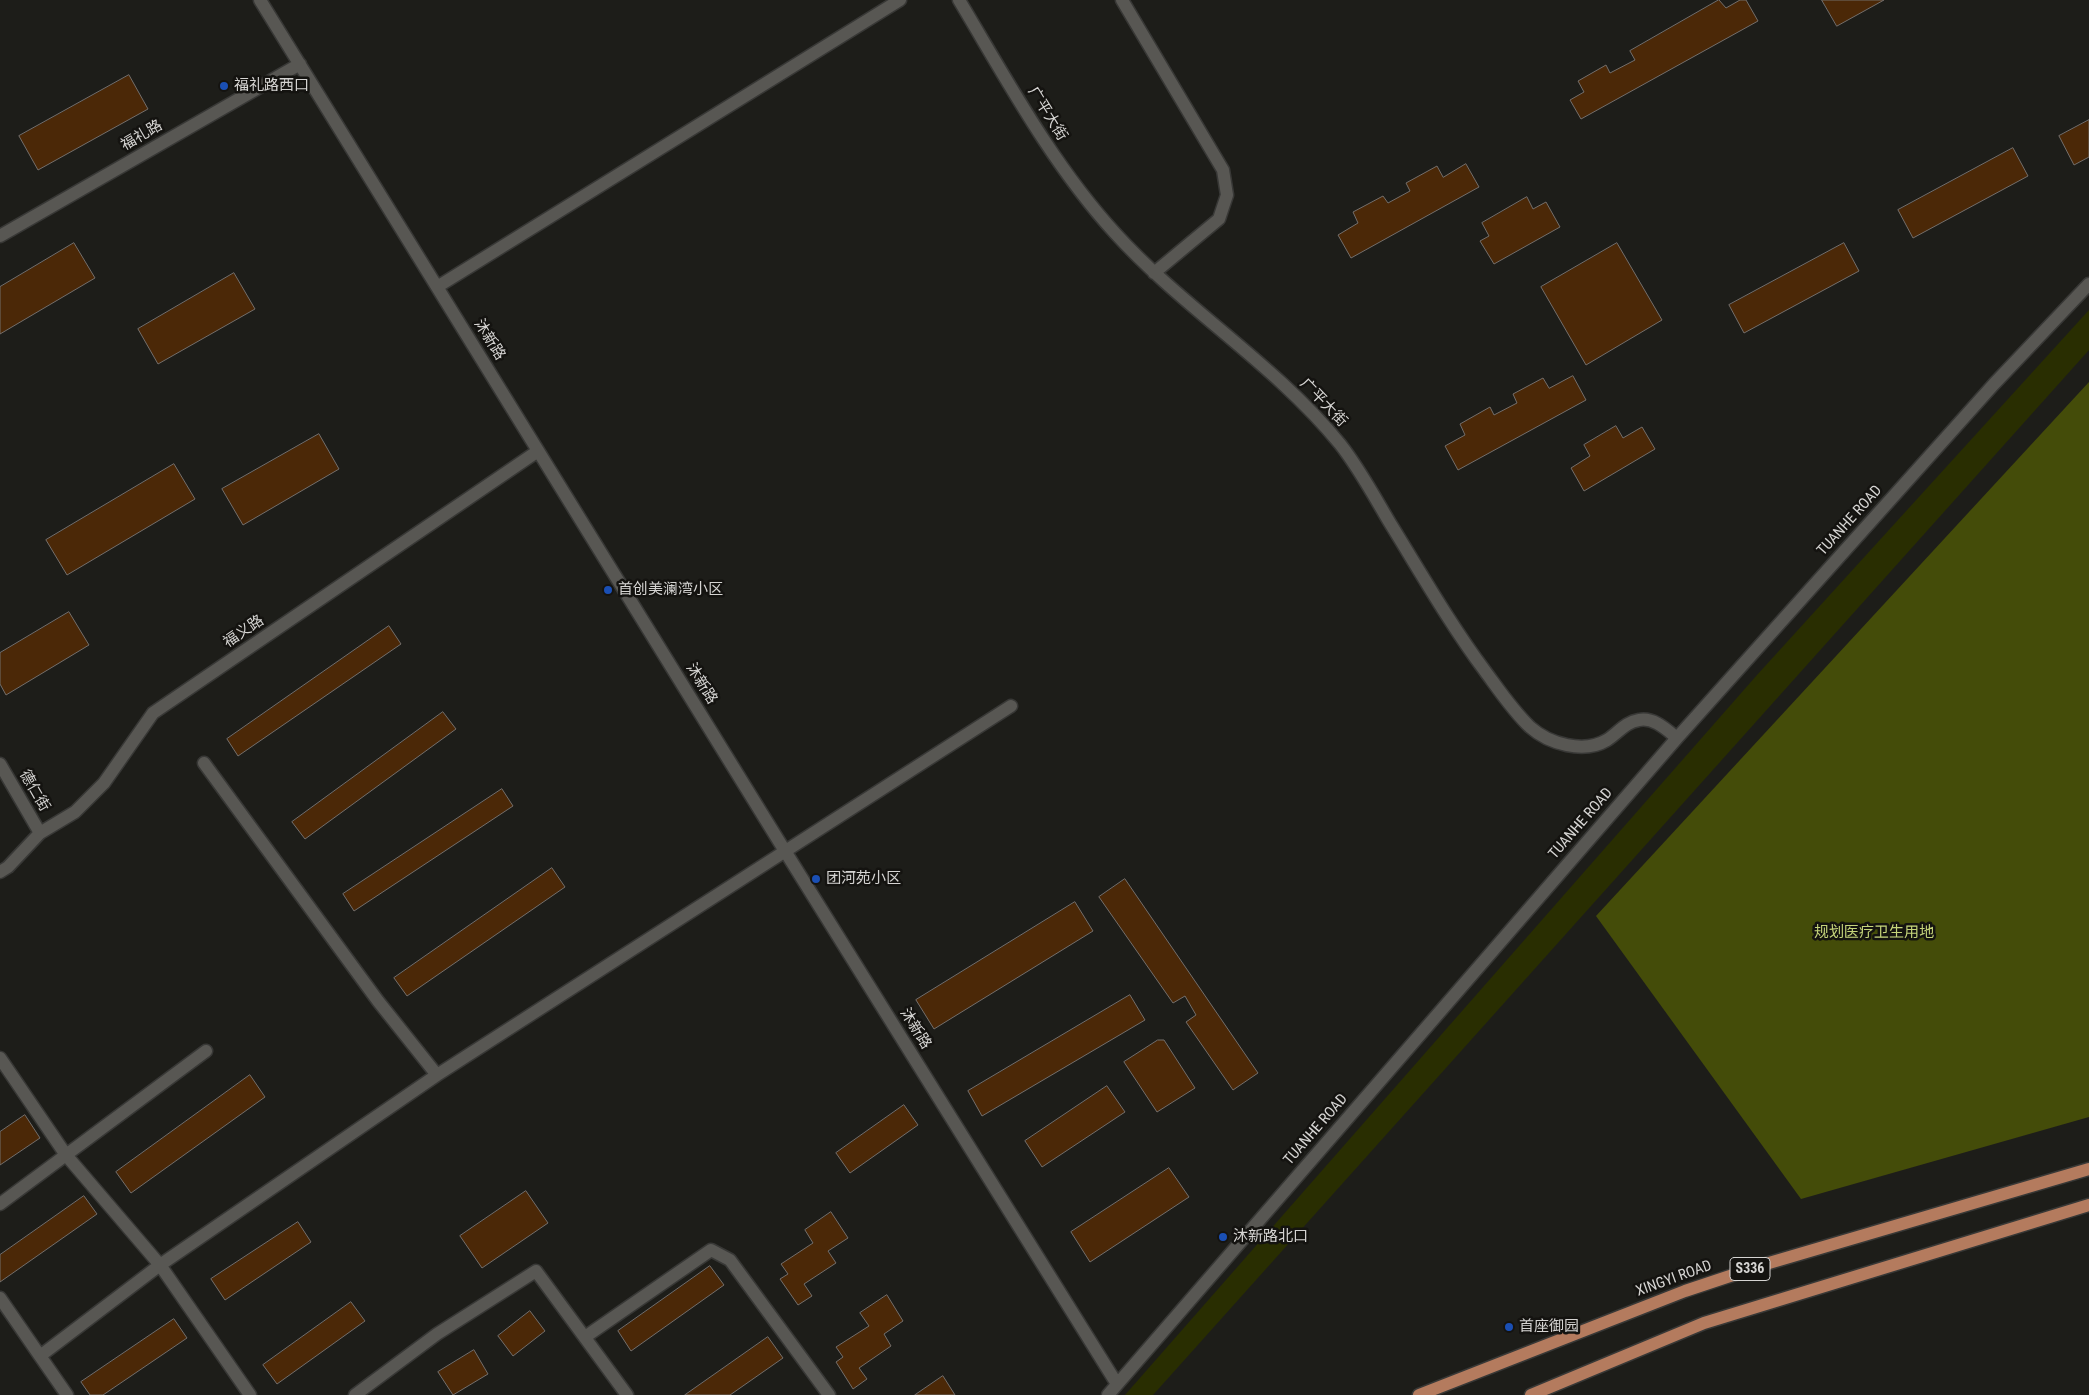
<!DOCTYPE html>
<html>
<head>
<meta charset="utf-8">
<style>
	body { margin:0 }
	canvas { display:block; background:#1d1d19 }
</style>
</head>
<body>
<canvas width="2089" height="1395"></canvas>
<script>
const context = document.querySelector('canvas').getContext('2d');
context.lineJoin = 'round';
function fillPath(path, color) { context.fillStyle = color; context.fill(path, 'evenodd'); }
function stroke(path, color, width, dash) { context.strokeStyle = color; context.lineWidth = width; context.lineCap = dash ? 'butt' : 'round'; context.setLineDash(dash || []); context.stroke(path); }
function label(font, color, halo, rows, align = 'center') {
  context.font = font + ' "Roboto Condensed","Noto Sans SC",sans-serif'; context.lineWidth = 5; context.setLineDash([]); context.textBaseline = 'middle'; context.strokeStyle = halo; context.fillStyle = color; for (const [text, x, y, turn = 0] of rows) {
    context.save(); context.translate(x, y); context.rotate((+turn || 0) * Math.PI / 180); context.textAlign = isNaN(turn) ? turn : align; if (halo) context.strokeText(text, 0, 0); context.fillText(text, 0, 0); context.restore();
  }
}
fillPath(new Path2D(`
	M2089,310V350L1153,1395H1125L1757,675Z`), '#292e01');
fillPath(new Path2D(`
	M2089,382V1117L1801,1199L1596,916Z`), '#444c09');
const building = new Path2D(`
	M1719,0L1726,8L1740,0H1746L1758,21L1581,119L1570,100L1584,92L1578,81L1606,65L1610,73L1635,60L1630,51Z
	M1822,0H1884L1837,26Z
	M129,75L148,109L38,170L19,136Z
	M2089,120V157L2074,165L2059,136Z
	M2013,148L2028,176L1913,238L1898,210Z
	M1466,164L1479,187L1351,258L1338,235L1358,223L1353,212L1383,196L1388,203L1410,191L1406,183L1437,166L1443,177Z
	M1527,197L1533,209L1546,202L1560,227L1494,264L1480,241L1489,236L1482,223Z
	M74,243L95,278L0,334V287Z
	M1617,243L1662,320L1586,365L1541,287Z
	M1844,243L1859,271L1744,333L1729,305Z
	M234,273L255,309L158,364L138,329Z
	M1573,376L1586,400L1458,470L1445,446L1465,435L1460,424L1490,407L1494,415L1517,403L1513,394L1543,378L1549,388Z
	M1616,426L1623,438L1642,427L1655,449L1584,491L1571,468L1590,456L1584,445Z
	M319,434L339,469L243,525L222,489Z
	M174,464L195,499L67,575L46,540Z
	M69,612L89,645L6,695L0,684V653Z
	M389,626L401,644L238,756L227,739Z
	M443,712L456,729L305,839L292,822Z
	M502,789L513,806L354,911L343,894Z
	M552,868L565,887L407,996L394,978Z
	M1125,879L1258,1073L1233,1090L1186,1022L1196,1015L1185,996L1173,1003L1099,897Z
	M1075,902L1093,931L934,1029L916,1000Z
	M1130,995L1145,1020L982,1116L968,1091Z
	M1158,1040H1164L1195,1088L1157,1112L1124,1062Z
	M250,1075L265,1097L131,1193L116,1172Z
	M1107,1086L1125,1112L1042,1167L1025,1141Z
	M904,1105L918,1125L850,1173L836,1153Z
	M25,1115L40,1138L0,1165V1132Z
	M1169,1168L1189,1197L1090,1262L1071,1232Z
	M526,1191L548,1223L482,1268L460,1236Z
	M84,1196L97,1214L0,1282V1255Z
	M831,1212L848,1238L828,1251L836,1263L804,1284L812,1296L798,1305L780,1279L788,1274L781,1264L813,1243L805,1230Z
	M298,1222L311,1242L225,1300L211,1279Z
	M710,1266L724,1285L631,1351L618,1331Z
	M887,1295L903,1321L884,1334L891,1346L859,1368L867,1379L853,1389L836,1362L843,1357L836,1347L869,1326L860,1313Z
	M351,1302L365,1321L277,1384L263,1365Z
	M530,1311L545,1331L513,1356L498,1336Z
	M174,1319L187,1338L103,1395H90L81,1382Z
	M768,1337L783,1358L730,1395H685Z
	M474,1350L488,1374L453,1395L438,1372Z
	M943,1376L955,1395H915Z`);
fillPath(building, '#4b2807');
stroke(building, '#736e6b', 1);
const minor = new Path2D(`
	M260,0L785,851L1117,1384
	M959,0C1007,80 1052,164 1115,233C1184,309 1275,364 1340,444C1359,468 1374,496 1390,523C1421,573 1450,624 1485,671C1499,690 1513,711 1530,727C1549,744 1584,754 1607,740C1618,733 1625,722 1639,720C1654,717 1667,730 1677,738
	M1122,0L1223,170L1227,195L1219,219L1154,273
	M0,236L300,64
	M437,287L900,0
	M0,764L40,833
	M0,872L8,867L40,833L75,812L104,783L153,713L538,451
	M0,1058L66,1155L160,1265L250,1395
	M437,1075L1011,706
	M0,1204L206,1051
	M0,1298L40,1356
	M585,1337L711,1250L730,1260L829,1395
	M67,1395L40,1356L160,1265L437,1075L378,1001L204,763
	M355,1395L437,1334L536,1271L627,1395
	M1108,1395L1677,738L1994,384L2089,284`);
const major = new Path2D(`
	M1419,1395L1685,1291L1769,1263L2089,1169
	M1531,1395L1704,1323L2089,1205`);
stroke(minor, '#383836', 15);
stroke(major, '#383836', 15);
stroke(minor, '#585753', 12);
stroke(major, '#b47b5e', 12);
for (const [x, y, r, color] of [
	[224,86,5,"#1a4fb4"],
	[608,590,5,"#1a4fb4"],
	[816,879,5,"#1a4fb4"],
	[1223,1237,5,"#1a4fb4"],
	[1509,1327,5,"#1a4fb4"]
]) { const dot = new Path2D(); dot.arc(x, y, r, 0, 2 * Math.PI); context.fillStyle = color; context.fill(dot); stroke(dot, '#141310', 2); }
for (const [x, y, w] of [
	[1750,1269,40]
]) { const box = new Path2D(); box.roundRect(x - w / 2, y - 11.5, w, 23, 4); context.fillStyle = '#141310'; context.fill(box); stroke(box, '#d5d4d2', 1); }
label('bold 14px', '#d5d4d2', null, [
	["S336",1750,1269]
]);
label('15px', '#d5d4d2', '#141310', [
	["福礼路西口",234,86],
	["首创美澜湾小区",618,590],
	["团河苑小区",826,879],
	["沐新路北口",1233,1237],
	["首座御园",1519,1327]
], 'left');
label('15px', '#d5d4d2', '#141310', [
	["广平大街",1047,114,58],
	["福礼路",142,136,-30],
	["沐新路",489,340,58],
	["广平大街",1323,403,46],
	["TUANHE ROAD",1850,521,-48],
	["福义路",244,632,-34],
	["沐新路",701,684,58],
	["德仁街",34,791,60],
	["TUANHE ROAD",1581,824,-49],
	["沐新路",915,1029,58],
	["TUANHE ROAD",1316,1130,-49],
	["XINGYI ROAD",1674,1279,-20]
]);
label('15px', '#c5d47a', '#141310', [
	["规划医疗卫生用地",1874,933]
]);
</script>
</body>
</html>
